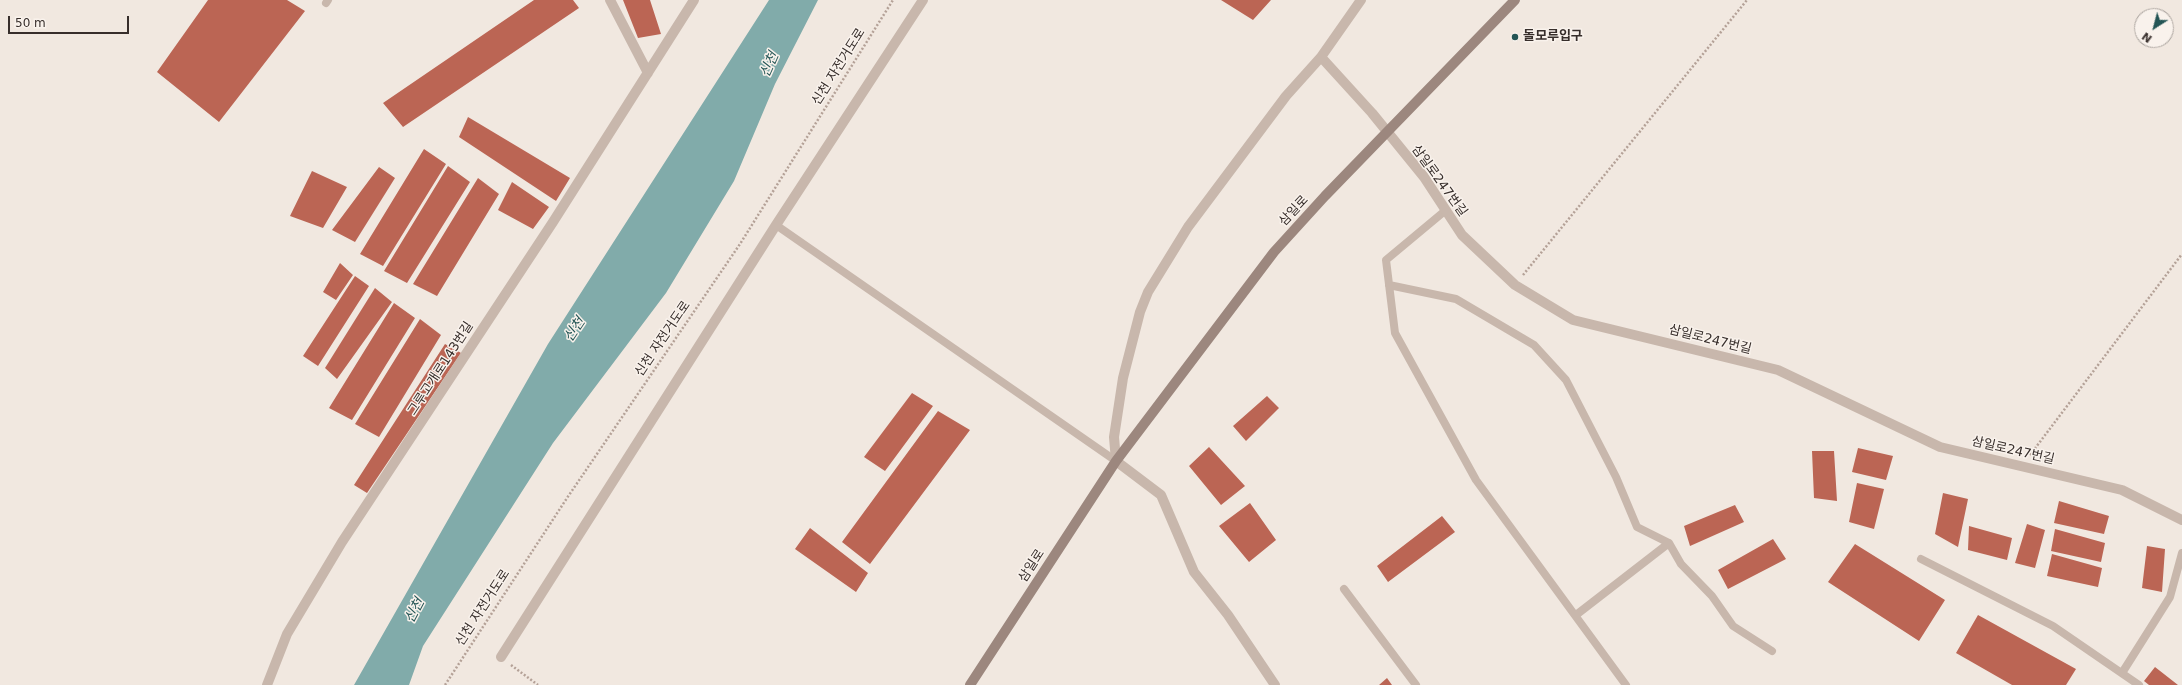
<!DOCTYPE html>
<html>
<head>
<meta charset="utf-8">
<style>
	body { margin:0 }
	#map { position:relative; width:2182px; height:685px; overflow:hidden; background:#f1e8e0; font-family:"DejaVu Sans",sans-serif }
	canvas { display:block }
	.north { position:absolute; left:2134px; top:8px; width:40px; height:40px; box-sizing:border-box; background:#f9f2ec; border:1px solid #aba49f; border-radius:50%; rotate:216deg; font-size:11px; font-weight:700; line-height:16px; text-align:center; color:#372e2b }
	.north::after { content:''; display:block; margin:auto; width:14px; height:18px; background:#245555; clip-path:polygon(50% 0,100% 100%,50% 72%,0 100%) }
	.scale { position:absolute; left:8px; top:16px; width:121px; height:18px; box-sizing:border-box; border:2px solid #372e2b; border-top:0; padding-left:5px; font-size:12px; line-height:14px; white-space:nowrap; color:#372e2b; -webkit-text-stroke:3px #f9f2ec; paint-order:stroke }
</style>
</head>
<body>
<div id="map">
<canvas width="2182" height="685"></canvas>
<div class="north">N</div>
<div class="scale">50 m</div>
</div>
<script>
const context = document.querySelector('canvas').getContext('2d');
context.lineJoin = 'round';
function fillPath(path, color) { context.fillStyle = color; context.fill(path, 'evenodd'); }
function stroke(path, color, width, dash) { context.strokeStyle = color; context.lineWidth = width; context.lineCap = dash ? 'butt' : 'round'; context.setLineDash(dash || []); context.stroke(path); }
function label(font, color, halo, rows, align = 'center') {
  context.font = font + ' "DejaVu Sans","Noto Sans KR",sans-serif'; context.lineWidth = 3; context.setLineDash([]); context.textBaseline = 'middle'; context.strokeStyle = halo; context.fillStyle = color; for (const [text, x, y, turn = 0] of rows) {
    context.save(); context.translate(x, y); context.rotate((+turn || 0) * Math.PI / 180); context.textAlign = isNaN(turn) ? turn : align; if (halo) context.strokeText(text, 0, 0); context.fillText(text, 0, 0); context.restore();
  }
}
fillPath(new Path2D(`
	M769,0H818L775,84L734,181L666,293L553,443L423,646L409,685H354L548,344Z`), '#81abaa');
fillPath(new Path2D(`
	M208,0H287L305,11L219,122L157,72Z
	M534,0H573L579,8L403,127L383,103Z
	M623,0H650L661,34L638,38Z
	M1221,0H1271L1253,20Z
	M468,117L570,178L556,201L459,137Z
	M424,149L446,164L383,266L360,254Z
	M448,166L470,182L407,283L384,271Z
	M379,167L395,178L355,242L332,230Z
	M312,171L347,187L323,228L290,216Z
	M478,178L499,194L437,296L413,284Z
	M512,182L549,207L533,229L498,210Z
	M340,263L353,275L336,300L323,292Z
	M355,276L369,286L318,366L303,356Z
	M375,288L392,302L337,379L325,368Z
	M394,303L415,318L352,420L329,408Z
	M420,319L441,335L379,437L355,424Z
	M445,344L461,353L367,493L354,485Z
	M912,393L933,406L885,471L864,457Z
	M1267,396L1279,408L1246,441L1233,426Z
	M938,411L970,430L870,564L842,542Z
	M1209,447L1245,486L1221,505L1189,466Z
	M1858,448L1893,456L1886,480L1852,472Z
	M1812,451H1834L1837,501L1814,498Z
	M1857,483L1884,489L1874,529L1849,522Z
	M1943,493L1968,499L1958,547L1935,534Z
	M2059,501L2109,516L2104,534L2054,523Z
	M1250,503L1276,540L1249,562L1219,526Z
	M1735,505L1744,522L1690,546L1684,526Z
	M1442,516L1455,532L1388,582L1377,566Z
	M2027,524L2045,530L2035,568L2015,563Z
	M1969,526L2012,538L2007,560L1968,550Z
	M810,528L868,573L856,592L795,549Z
	M2055,529L2105,543L2101,562L2051,551Z
	M1773,539L1786,559L1728,589L1718,570Z
	M1855,544L1945,600L1919,641L1828,582Z
	M2147,546L2165,549L2162,592L2142,588Z
	M2052,554L2102,568L2098,587L2047,576Z
	M1978,615L2076,669L2066,685H2012L1956,653Z
	M2155,667L2178,685H2149L2144,681Z
	M1387,678L1392,685H1379Z`), '#bb6554');
stroke(new Path2D(`
	M1523,275L1747,0
	M2030,455L2182,254
	M511,665L538,685
	M445,685L567,498L740,244L893,0`), '#b4a197', 2.5, [2, 2]);
stroke(new Path2D(`
	M326,3L328,0
	M1446,210L1386,260L1395,333L1476,480L1626,685
	M776,225L1116,461
	M1389,285L1456,299L1534,345L1566,380L1616,477L1637,527L1669,543L1681,564L1712,596L1733,626L1772,651
	M1921,559L2053,626L2139,685
	M1344,589L1416,685
	M1576,615L1669,543
	M2122,673L2170,597L2182,553`), '#c8b7ac', 8);
stroke(new Path2D(`
	M610,0L648,73
	M1321,57L1372,113L1424,177L1462,235L1515,285L1573,320L1778,370L1940,447L2122,490L2182,520
	M501,657L776,225L923,0
	M267,685L287,634L342,542L553,222L694,0
	M1275,685L1228,615L1194,572L1161,495L1116,461L1114,437L1123,378L1140,312L1148,292L1188,227L1286,96L1321,57L1361,0`), '#c8b7ac', 10);
stroke(new Path2D(`
	M970,685L1116,461L1274,252L1325,196L1515,0`), '#9c877e', 10);
for (const [x, y, r, color] of [
	[1515,37,4,"#245555"]
]) { const dot = new Path2D(); dot.arc(x, y, r, 0, 2 * Math.PI); context.fillStyle = color; context.fill(dot); stroke(dot, '#f9f2ec', 1.5); }
label('bold 13px', '#372e2b', '#f9f2ec', [
	["돌모루입구",1523,37]
], 'left');
label('13px', '#372e2b', '#f9f2ec', [
	["신천 자전거도로",839,67,-58],
	["삼일로247번길",1439,181,54],
	["삼일로",1294,211,-47],
	["신천 자전거도로",663,339,-56],
	["삼일로247번길",1710,340,14],
	["그루고개로143번길",441,369,-57],
	["삼일로247번길",2013,451,13],
	["삼일로",1032,566,-57],
	["신천 자전거도로",483,608,-57]
]);
label('italic 14px', '#245555', '#f9f2ec', [
	["신천",770,65,-66],
	["신천",575,330,-56],
	["신천",415,611,-62]
]);
</script>
</body>
</html>
